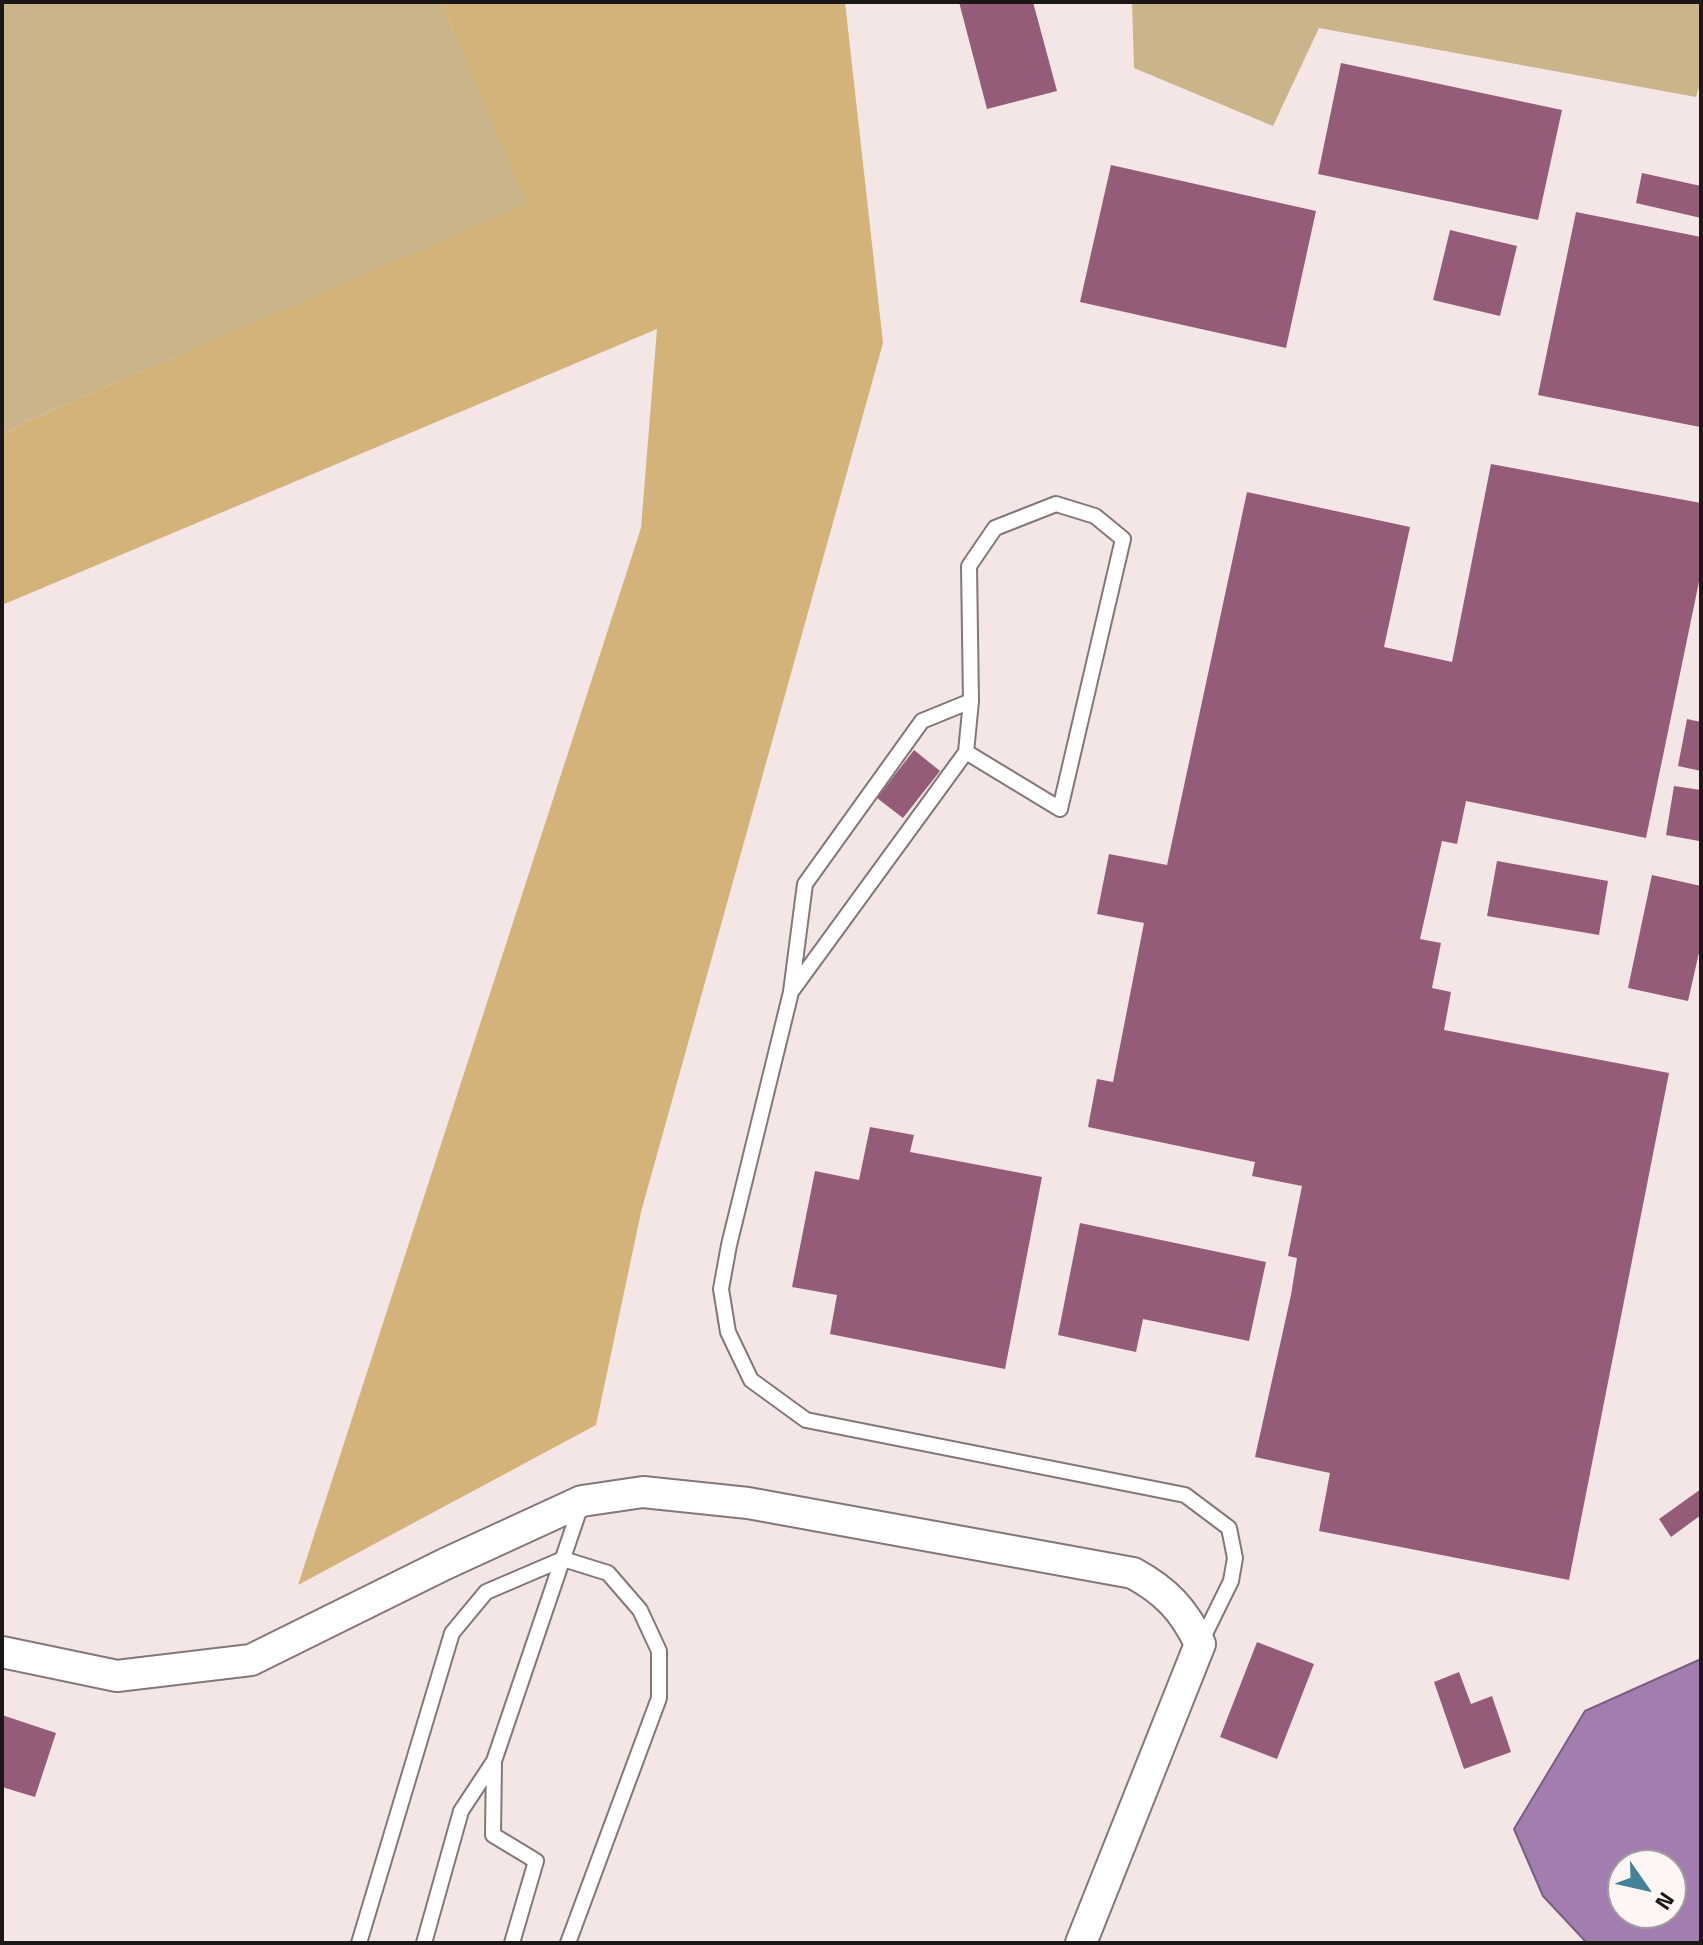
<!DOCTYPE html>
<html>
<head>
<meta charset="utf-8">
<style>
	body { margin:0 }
	#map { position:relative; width:1703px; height:1945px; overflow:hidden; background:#f5e6e6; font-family:"Titillium Web",sans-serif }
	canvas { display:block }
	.frame { position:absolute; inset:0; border:4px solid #1c1717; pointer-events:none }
	.north { position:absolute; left:1607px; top:1849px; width:80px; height:80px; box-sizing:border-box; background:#fef5f5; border:2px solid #a49c9c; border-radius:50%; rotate:124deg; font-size:22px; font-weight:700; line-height:32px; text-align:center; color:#1c1717 }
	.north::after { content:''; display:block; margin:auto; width:28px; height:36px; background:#438297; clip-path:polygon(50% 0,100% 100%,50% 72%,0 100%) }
</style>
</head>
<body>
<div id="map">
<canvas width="1703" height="1945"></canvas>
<div class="frame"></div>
<div class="north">N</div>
</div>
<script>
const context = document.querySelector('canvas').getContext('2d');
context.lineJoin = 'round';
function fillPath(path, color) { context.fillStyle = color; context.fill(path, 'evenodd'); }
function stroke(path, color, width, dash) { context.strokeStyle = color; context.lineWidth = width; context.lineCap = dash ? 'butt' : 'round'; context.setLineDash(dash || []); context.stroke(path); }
fillPath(new Path2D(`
	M2,2H441L528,204L25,422L2,435Z
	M1132,2H1701V79L1696,97L1319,28L1273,126L1134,68Z`), '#cab48a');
fillPath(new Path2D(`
	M441,2H845L883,343L641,1212L596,1425L298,1585L641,528L657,329L2,605V435L25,422L527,204Z`), '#d3b379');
const water = new Path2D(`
	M1701,1659V1943H1587L1543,1896L1514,1829L1585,1711ZM1623,1865H1671V1913H1623Z`);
fillPath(water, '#a27eb0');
stroke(water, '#7a5f82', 2);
fillPath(new Path2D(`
	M959,2H1033L1057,91L987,109Z
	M1341,63L1562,110L1538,220L1318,174Z
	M1111,165L1316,211L1286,348L1080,302Z
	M1642,173L1701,186V218L1636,203Z
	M1576,212L1701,237L1700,427L1538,395Z
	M1450,230L1517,246L1500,316L1433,300Z
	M1491,464L1701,503V572L1646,838L1466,801L1457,844L1442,841L1420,939L1441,943L1432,988L1451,992L1444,1030L1669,1073L1569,1580L1319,1531L1330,1473L1255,1457L1291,1295L1297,1258L1288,1256L1302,1186L1252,1176L1255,1162L1088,1127L1097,1079L1113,1082L1144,923L1097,914L1109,854L1167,865L1247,492L1410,527L1384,647L1452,662Z
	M1687,719L1701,722V771L1678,766Z
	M914,750L940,771L903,818L877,798Z
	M1674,786L1701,790L1699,841L1666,835Z
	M1497,861L1608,881L1599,935L1487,916Z
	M1652,875L1701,886V944L1688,1001L1628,988Z
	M870,1127L914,1135L910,1152L1042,1177L1005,1369L830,1334L837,1295L792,1287L815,1171L859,1180Z
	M1080,1223L1266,1262L1249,1341L1143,1319L1136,1352L1058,1335Z
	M1701,1489V1515L1671,1537L1659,1519Z
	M1257,1642L1314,1664L1277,1759L1220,1737Z
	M1459,1672L1471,1704L1492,1696L1511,1752L1464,1769L1434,1682Z
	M2,1715L56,1733L35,1797L2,1787Z`), '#955c7a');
const lane = new Path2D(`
	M966,752L1060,809L1123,539L1095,516L1056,504L995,528L969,566L971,701
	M791,992L966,752L971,701L922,721L805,884L791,992L729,1245L721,1289L728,1332L751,1380L806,1420L1185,1495L1229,1528L1235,1558L1231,1581L1200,1644
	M494,1762L493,1835L536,1861L512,1943
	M359,1943L452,1633L486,1592L563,1559L608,1573L640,1610L659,1651V1698L568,1943
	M424,1943L461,1811L494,1761L581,1505`);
const street = new Path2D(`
	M2,1652L117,1676L251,1660L445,1564L582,1501L643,1492L748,1503L1133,1573C1166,1591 1184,1610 1200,1644L1081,1943`);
stroke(lane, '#847777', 18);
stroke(street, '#847777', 34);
stroke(lane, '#fff', 14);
stroke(street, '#fff', 30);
</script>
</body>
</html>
